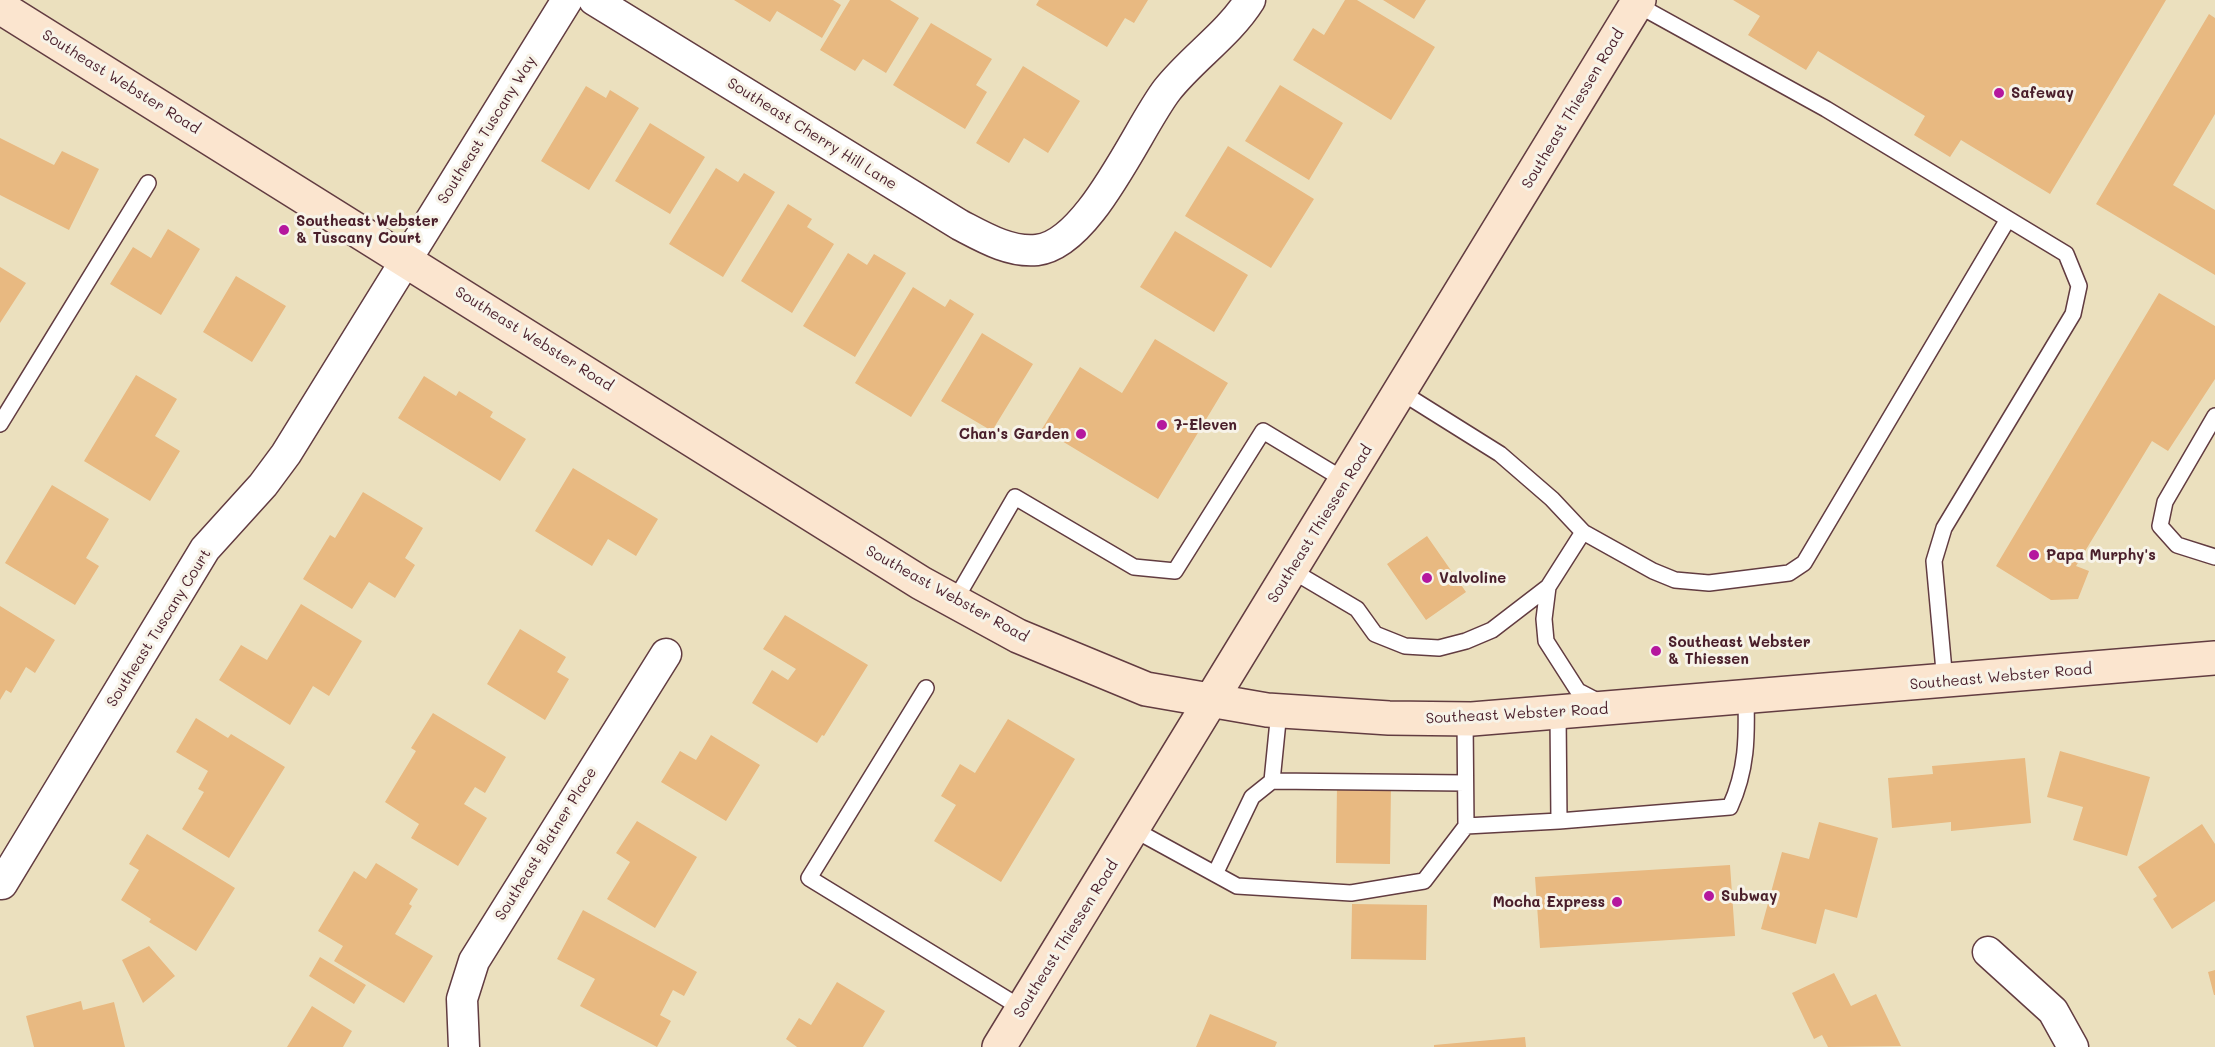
<!DOCTYPE html>
<html>
<head>
<meta charset="utf-8">
<style>
	body { margin:0 }
	canvas { display:block; background:#ebe0be }
</style>
</head>
<body>
<canvas width="2215" height="1047"></canvas>
<script>
const context = document.querySelector('canvas').getContext('2d');
context.lineJoin = 'round';
function fillPath(path, color) { context.fillStyle = color; context.fill(path, 'evenodd'); }
function stroke(path, color, width, dash) { context.strokeStyle = color; context.lineWidth = width; context.lineCap = dash ? 'butt' : 'round'; context.setLineDash(dash || []); context.stroke(path); }
function label(font, color, halo, rows, align = 'center') {
  context.font = font + ' Mali,sans-serif'; context.lineWidth = 6; context.setLineDash([]); context.textBaseline = 'middle'; context.strokeStyle = halo; context.fillStyle = color; for (const [text, x, y, turn = 0] of rows) {
    context.save(); context.translate(x, y); context.rotate((+turn || 0) * Math.PI / 180); context.textAlign = isNaN(turn) ? turn : align; if (halo) context.strokeText(text, 0, 0); context.fillText(text, 0, 0); context.restore();
  }
}
fillPath(new Path2D(`
	M734,0H833L841,5L822,38L777,11L770,22Z
	M850,0H890L919,18L886,73L863,59L855,71L820,50Z
	M1039,0H1148L1134,23L1125,18L1107,47L1036,5Z
	M1345,0H1357L1435,47L1391,120L1293,60L1313,28L1324,35Z
	M1383,0H1426L1414,19Z
	M1733,0H2166L2050,194L1961,140L1950,157L1914,135L1925,116L1818,51L1806,70L1748,35L1760,16Z
	M2209,14L2215,18V114L2173,185L2215,210V275L2096,204Z
	M931,23L992,59L976,85L987,92L965,129L893,85Z
	M1023,66L1080,101L1048,153L1024,138L1009,163L976,143Z
	M1280,85L1343,123L1309,180L1245,141Z
	M586,86L606,98L610,90L639,108L589,190L541,161Z
	M650,123L705,157L670,214L615,181Z
	M0,138L54,165L62,151L99,169L69,230L0,195Z
	M1228,146L1314,199L1271,268L1185,216Z
	M716,168L738,182L744,173L775,192L723,277L669,244Z
	M788,204L812,219L807,227L834,244L792,313L741,281Z
	M168,229L200,249L161,315L110,284L133,247L151,258Z
	M1175,231L1248,275L1214,332L1140,287Z
	M848,253L867,265L874,254L906,273L855,357L803,326Z
	M0,267L26,283L0,323Z
	M236,276L286,306L252,362L203,332Z
	M913,287L945,307L950,299L974,314L911,417L855,383Z
	M2159,293L2215,326V379L2168,451L2152,441L2076,566L2089,571L2078,599L2051,600L1996,566Z
	M982,333L1033,364L992,431L941,401Z
	M1155,339L1228,383L1158,499L1042,429L1080,367L1122,393Z
	M136,375L177,399L155,436L180,451L150,501L84,461Z
	M424,376L456,396L459,391L493,412L490,417L526,439L500,481L398,418Z
	M573,468L658,519L636,556L608,539L592,566L535,531Z
	M52,485L109,519L86,558L99,566L75,605L5,563Z
	M363,492L423,528L405,558L415,565L395,598L369,582L352,609L303,579L330,535L335,538Z
	M1427,536L1466,592L1426,620L1387,564Z
	M301,604L362,641L329,696L313,686L290,725L219,680L241,645L267,660Z
	M0,606L55,640L35,673L26,667L11,693L6,690L0,700Z
	M785,615L868,665L824,736L822,735L817,743L752,703L772,670L788,680L796,669L763,649Z
	M520,629L566,657L557,672L569,679L545,720L487,684Z
	M433,713L506,757L485,793L475,787L464,804L487,818L458,866L411,838L419,824L385,802L416,751L411,748Z
	M196,718L228,738L231,734L285,767L229,858L182,829L204,792L198,789L208,771L176,752Z
	M1008,719L1075,759L1001,882L934,841L956,805L941,796L960,764L975,773Z
	M711,735L760,765L726,821L661,782L680,751L696,760Z
	M2060,751L2150,777L2127,856L2073,840L2083,807L2047,797Z
	M2025,758L2031,823L1951,831V822L1892,828L1888,778L1933,774L1932,766Z
	M1337,785L1391,786L1390,864L1336,863Z
	M637,821L697,857L655,928L607,899L630,862L616,853Z
	M1819,822L1878,838L1857,918L1825,909L1816,944L1761,929L1782,852L1809,859Z
	M2202,824L2215,844V901L2172,929L2153,899L2157,896L2138,867Z
	M147,834L235,888L196,951L149,922L151,919L121,900L139,870L129,864Z
	M376,863L418,889L409,904L412,906L395,934L433,956L404,1003L334,961L343,946L318,931L354,871L366,879Z
	M1730,865L1735,936L1540,948L1535,877Z
	M1352,904L1427,905L1426,960L1351,959Z
	M583,910L697,972L684,996L673,990L660,1015L671,1021L657,1047L580,1006L595,979L557,959Z
	M149,946L175,976L143,1003L122,960Z
	M320,957L366,985L354,1004L309,976Z
	M2215,970V995H2214L2208,972Z
	M1834,973L1851,1006L1876,994L1901,1046L1828,1047L1822,1035L1814,1039L1792,993Z
	M837,982L885,1011L863,1047H797L786,1039L799,1018L811,1025Z
	M81,1001L83,1010L114,1002L125,1047H34L26,1016Z
	M312,1006L352,1031L343,1047H287Z
	M1210,1014L1277,1042L1275,1047H1196Z
	M1525,1037L1526,1047H1434V1045Z`), '#e8b981');
const lane = new Path2D(`
	M1636,4L1826,109L2066,254L2079,286L2073,314L1944,528L1934,561L1945,682
	M1401,392L1500,454L1552,499L1583,532L1653,571L1675,580L1709,583L1789,573L1804,563L2008,219
	M2215,416L2165,502L2160,526L2177,545L2215,557
	M0,424L148,183
	M1583,532L1548,587L1544,619L1546,641L1578,691L1601,703
	M1291,570L1357,609L1375,634L1405,646L1439,648L1466,641L1492,630L1548,587
	M954,602L1015,497L1134,567L1175,571L1263,431L1346,481
	M926,688L809,878L1023,1009
	M1558,713L1559,821L1730,807C1747,770 1747,737 1746,698
	M1272,781L1279,711
	M1466,826L1559,821
	M1133,829L1237,886L1351,893L1424,881L1466,826L1465,719
	M1215,874L1252,797L1272,781L1465,783`);
const street = new Path2D(`
	M594,0L960,225C983,237 1010,253 1037,250C1090,244 1137,129 1167,90C1192,58 1228,35 1250,0
	M2,884L205,549L263,485L286,454L567,0
	M1988,952L2053,1011L2073,1047
	M464,1047L462,999L474,961L666,654`);
const secondary = new Path2D(`
	M0,7L921,583L1018,636L1146,689L1267,710L1389,718L1472,719L2215,658
	M999,1047L1639,0`);
stroke(lane, '#623c41', 18);
stroke(street, '#623c41', 33);
stroke(secondary, '#623c41', 36);
stroke(lane, '#fff', 15);
stroke(street, '#fff', 30);
stroke(secondary, '#fbe5cf', 33);
for (const [x, y, r, color] of [
	[1999,93,6,"#b5179e"],
	[284,230,6,"#b5179e"],
	[1162,425,6,"#b5179e"],
	[1081,434,6,"#b5179e"],
	[2034,555,6,"#b5179e"],
	[1427,578,6,"#b5179e"],
	[1656,651,6,"#b5179e"],
	[1709,896,6,"#b5179e"],
	[1617,902,6,"#b5179e"]
]) { const dot = new Path2D(); dot.arc(x, y, r, 0, 2 * Math.PI); context.fillStyle = color; context.fill(dot); stroke(dot, '#f7f3e8', 2); }
label('15px', '#4a1f2b', '#f7f3e8', [
	["Southeast Webster Road",121,82,32],
	["Southeast Thiessen Road",1573,109,-59],
	["Southeast Tuscany Way",487,130,-58],
	["Southeast Cherry Hill Lane",812,134,32],
	["Southeast Webster Road",534,339,32],
	["Southeast Thiessen Road",1320,524,-58],
	["Southeast Webster Road",947,594,29],
	["Southeast Tuscany Court",159,628,-58],
	["Southeast Webster Road",2001,677,-5],
	["Southeast Webster Road",1517,714,-3],
	["Southeast Blatner Place",546,844,-58],
	["Southeast Thiessen Road",1066,939,-58]
]);
label('bold 15px', '#4a1f2b', '#f7f3e8', [
	["Safeway",2011,93],
	["Southeast Webster",296,221],
	["& Tuscany Court",296,238],
	["7-Eleven",1174,425],
	["Chan's Garden",1069,434,"right"],
	["Papa Murphy's",2046,555],
	["Valvoline",1439,578],
	["Southeast Webster",1668,642],
	["& Thiessen",1668,659],
	["Subway",1721,896],
	["Mocha Express",1605,902,"right"]
], 'left');
</script>
</body>
</html>
